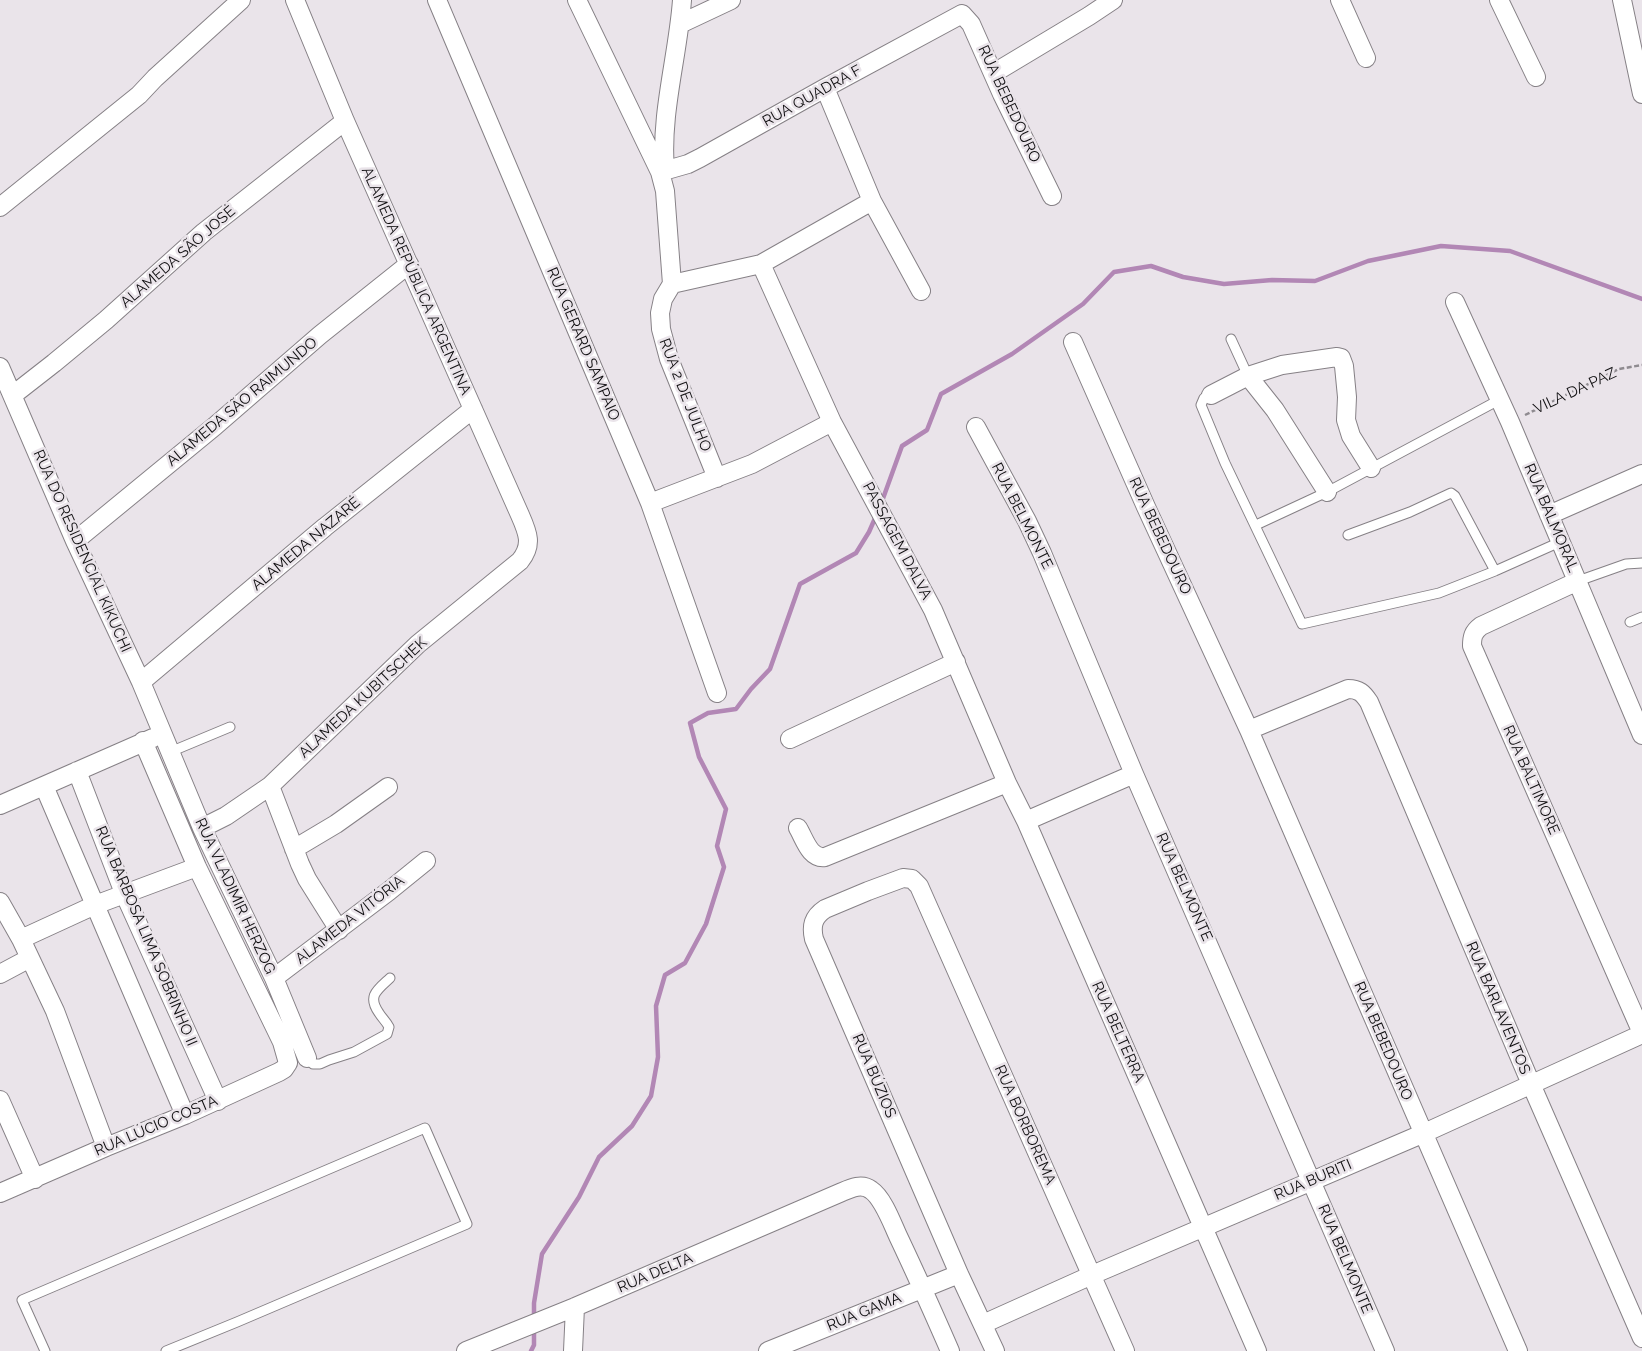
<!DOCTYPE html>
<html>
<head>
<meta charset="utf-8">
<style>
	body { margin:0 }
	canvas { display:block; background:#eae4ea }
</style>
</head>
<body>
<canvas width="1642" height="1351"></canvas>
<script>
const context = document.querySelector('canvas').getContext('2d');
context.lineJoin = 'round';
function stroke(path, color, width, dash) { context.strokeStyle = color; context.lineWidth = width; context.lineCap = dash ? 'butt' : 'round'; context.setLineDash(dash || []); context.stroke(path); }
function label(font, color, halo, rows, align = 'center') {
  context.font = font + ' Raleway,sans-serif'; context.lineWidth = 5; context.setLineDash([]); context.textBaseline = 'middle'; context.strokeStyle = halo; context.fillStyle = color; for (const [text, x, y, turn = 0] of rows) {
    context.save(); context.translate(x, y); context.rotate((+turn || 0) * Math.PI / 180); context.textAlign = isNaN(turn) ? turn : align; if (halo) context.strokeText(text, 0, 0); context.fillText(text, 0, 0); context.restore();
  }
}
stroke(new Path2D(`
	M881,504L902,446L927,430L941,394L1012,354L1083,304L1114,272L1151,266L1183,277L1224,284L1272,280L1315,281L1368,261L1441,246L1510,251L1642,299
	M534,1318V1303L542,1254L579,1197L599,1157L632,1126L651,1096L658,1057L656,1006L665,975L685,963L706,924L724,867L717,846L726,809L699,757L690,723L708,713L736,709L751,689L770,669L800,584L856,553L869,532L876,516
	M531,1351L534,1345V1328`), '#b287b5', 4.5);
const lane = new Path2D(`
	M1231,339L1248,376
	M1211,395L1204,398L1201,405L1225,463L1302,624L1439,593L1495,571L1560,542
	M1256,525L1327,492L1499,400
	M1348,535L1410,512L1451,493L1455,496L1495,571
	M1578,581L1626,564L1642,563
	M1630,622L1642,617
	M170,752L230,727
	M307,1058L313,1064H320L329,1060L354,1052L387,1034L389,1027C386,1021 382,1018 379,1013C367,996 377,990 390,978
	M45,1351L22,1300L425,1128L467,1224L237,1322L166,1351`);
const street = new Path2D(`
	M437,0L650,503L717,693
	M577,0L660,172L665,191L672,284
	M1340,0L1366,58
	M1499,0L1536,77
	M1622,0L1642,94
	M680,24L731,0
	M994,73L1089,16L1113,0
	M825,88L872,201L921,291
	M665,170C660,114 678,56 682,0
	M660,172L688,164L700,158L825,88L962,14L971,24L1002,94L1052,196
	M0,207L139,95L155,78L241,0
	M761,264L832,422L933,610L1007,783L1026,821L1257,1351
	M672,284L761,264L872,201
	M672,284L663,299L660,313L661,329L669,359L717,478
	M1455,302L1510,422L1642,735
	M1073,342L1146,507L1249,730
	M0,367L75,541L141,682L202,828L274,978L307,1058
	M1248,376L1275,410L1327,492
	M13,395L54,363L106,320L204,232L345,121
	M1211,395L1248,376L1282,365L1337,357L1341,358L1344,366L1347,397L1346,420L1351,436L1371,468
	M976,427L1027,521L1042,553L1134,774L1385,1351
	M650,503L752,464L832,422
	M1549,515L1642,474
	M75,541L215,426L320,335L409,264
	M1578,581L1481,626C1473,632 1472,637 1472,646L1642,1033
	M141,682L325,527L473,409
	M790,739L956,662
	M77,771L124,893L218,1101
	M44,786L185,1115
	M270,786L300,864L307,879L339,930
	M0,805L153,738
	M1026,821L1134,774
	M202,828L226,816L270,786L418,644L520,561C533,545 528,533 520,515L345,121L295,0
	M798,828C805,840 810,859 825,857L1007,783
	M294,849L336,824L388,787
	M0,902L21,939L55,1011L106,1147
	M21,939L95,905L197,867
	M0,974L30,958
	M274,978L389,891L426,861
	M0,1100L35,1179
	M0,1193L106,1147L185,1115L279,1072L284,1069L288,1063L282,1042L197,867L143,741
	M983,1324L1092,1275L1422,1134L1642,1034
	M466,1351L575,1307L842,1192C851,1188 862,1183 871,1190C883,1198 892,1223 898,1236C916,1274 933,1312 950,1351
	M573,1351L575,1307
	M768,1351L959,1274
	M995,1351L959,1274L814,939C811,926 813,917 825,909L868,891L903,878L912,879L919,886L1125,1351
	M1518,1351C1427,1144 1339,937 1249,730L1348,689C1359,689 1363,693 1369,702L1531,1084L1642,1338`);
stroke(lane, '#868186', 11);
stroke(street, '#868186', 20);
stroke(new Path2D(`
	M1525,415L1619,369L1642,365`), '#8f8b90', 2.5, [5, 2.5]);
stroke(lane, '#fff', 9);
stroke(street, '#fff', 18);
label('15px', '#0e0d0f', '#eae4ea', [
	["RUA QUADRA F",812,96,-29],
	["RUA BEBEDOURO",1009,104,65],
	["ALAMEDA SÃO JOSÉ",178,257,-41],
	["ALAMEDA REPÚBLICA ARGENTINA",416,281,66],
	["RUA GERARD SAMPAIO",583,344,67],
	["VILA DA PAZ",1575,391,-25],
	["RUA 2 DE JULHO",685,395,69],
	["ALAMEDA SÃO RAIMUNDO",242,402,-40],
	["RUA BELMONTE",1022,516,63],
	["RUA BALMORAL",1551,518,67],
	["RUA BEBEDOURO",1160,536,65],
	["PASSAGEM DALVA",897,541,62],
	["ALAMEDA NAZARÉ",306,544,-40],
	["RUA DO RESIDENCIAL KIKUCHI",82,551,66],
	["ALAMEDA KUBITSCHEK",363,698,-43],
	["RUA BALTIMORE",1531,780,66],
	["RUA BELMONTE",1184,887,66],
	["RUA VLADIMIR HERZOG",235,896,65],
	["ALAMEDA VITÓRIA",350,920,-38],
	["RUA BARBOSA LIMA SOBRINHO II",146,936,67],
	["RUA BARLAVENTOS",1498,1008,67],
	["RUA BELTERRA",1118,1032,66],
	["RUA BEBEDOURO",1383,1041,67],
	["RUA BÚZIOS",874,1076,67],
	["RUA BORBOREMA",1025,1125,66],
	["RUA LÚCIO COSTA",156,1126,-23],
	["RUA BURITI",1313,1180,-23],
	["RUA BELMONTE",1345,1259,67],
	["RUA DELTA",655,1273,-23],
	["RUA GAMA",864,1312,-22]
]);
</script>
</body>
</html>
